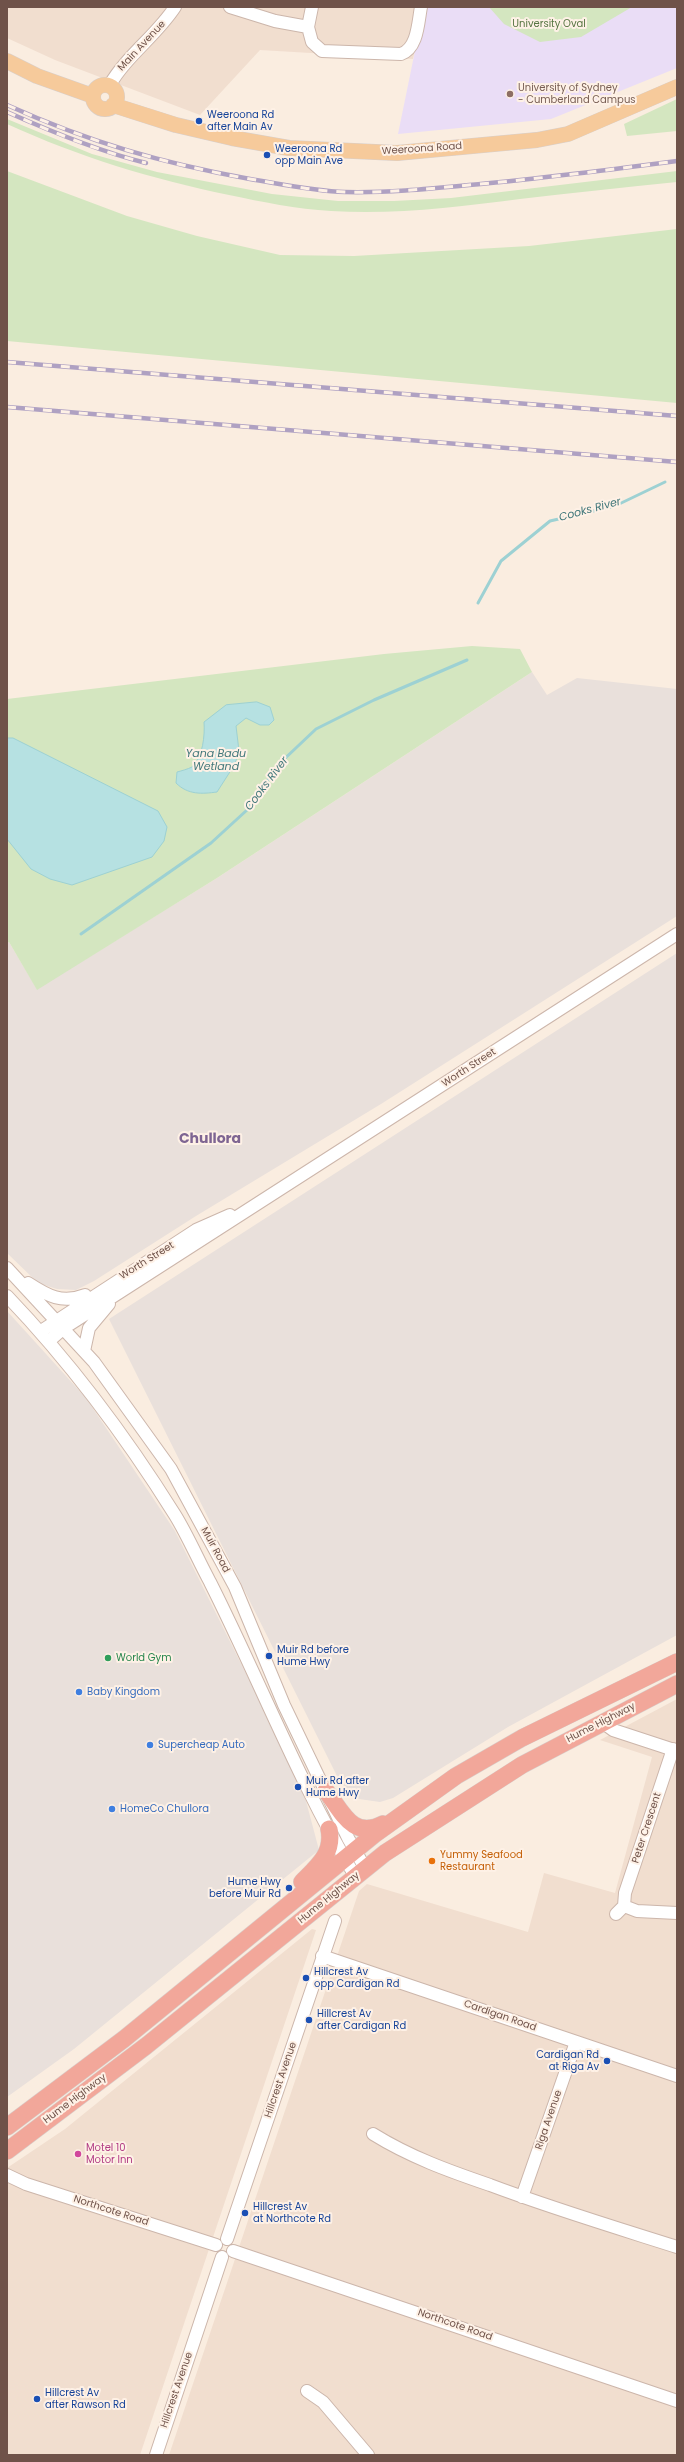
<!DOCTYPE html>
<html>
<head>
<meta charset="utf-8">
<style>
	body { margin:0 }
	#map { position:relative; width:684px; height:2462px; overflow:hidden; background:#faede0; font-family:Poppins,sans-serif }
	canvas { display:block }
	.frame { position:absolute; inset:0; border:8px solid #6f5249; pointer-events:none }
</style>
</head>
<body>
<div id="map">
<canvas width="684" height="2462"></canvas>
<div class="frame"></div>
</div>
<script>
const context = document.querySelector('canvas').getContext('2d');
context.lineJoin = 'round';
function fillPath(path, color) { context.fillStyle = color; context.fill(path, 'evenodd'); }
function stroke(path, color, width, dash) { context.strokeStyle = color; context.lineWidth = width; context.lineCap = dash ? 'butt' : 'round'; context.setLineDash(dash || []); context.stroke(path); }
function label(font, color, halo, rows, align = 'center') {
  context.font = font + ' Poppins,sans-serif'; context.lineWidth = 4; context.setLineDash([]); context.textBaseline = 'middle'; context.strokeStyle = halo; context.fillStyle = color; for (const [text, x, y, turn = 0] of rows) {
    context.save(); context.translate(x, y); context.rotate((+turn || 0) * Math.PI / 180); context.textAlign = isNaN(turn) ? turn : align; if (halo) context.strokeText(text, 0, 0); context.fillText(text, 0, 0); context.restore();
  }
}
fillPath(new Path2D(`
	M7,7H424L413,59L260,50L200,115L55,60L7,38Z
	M677,1699V2455H169L359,1891L367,1884L528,1932L544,1873L615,1893L652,1757L600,1740Z
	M312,1929L316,1930L140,2455H7V2168L65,2129Z`), '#f1decf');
fillPath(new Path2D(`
	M532,672L547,695L577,678L677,689V916L381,1104L196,1216L94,1281L76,1290L57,1289L38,1283L7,1253V943L9,942L37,989L217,878Z
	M677,953V1635L508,1727L393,1798L380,1802L359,1799L347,1791L339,1780L109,1319Z
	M7,1311L86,1398L175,1531L302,1786L319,1850L74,2049L7,2097Z`), '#e9e0db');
fillPath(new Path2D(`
	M424,7H677V68L551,119L398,134Z`), '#eaddf6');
fillPath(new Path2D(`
	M489,7H632L581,37L540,42L504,24Z
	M677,99V131L627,136L624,124Z
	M7,119L92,154L157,172L272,194L338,201H394L451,198L677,171V182C625,187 572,193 520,199C457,207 394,215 331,211C297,209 262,202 229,195C152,179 79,157 7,124Z
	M7,171L127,216L197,236L280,255L354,256L529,246L677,229V403L7,341Z
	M472,646L520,649L532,672L217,878L37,990L9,942L7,943V699L384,654Z`), '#d4e6c0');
const water = new Path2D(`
	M257,702L270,707L274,720L269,725H260L246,718L236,726L239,751L235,764L217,792C202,794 188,795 176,783L177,772C181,771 188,769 192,767C203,757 205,735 204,722L226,705Z
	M7,738H13L158,811L167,827L164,841L152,857L72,885L50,879L31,869L7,839Z`);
fillPath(water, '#b6e1e2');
stroke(water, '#9dd1d3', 1);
stroke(new Path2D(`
	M478,603L501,561L550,521L615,506L665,482
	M81,934L211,843L247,810L279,764L316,729L374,700L467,660`), '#9dd1d3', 3);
const minor = new Path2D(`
	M230,7L275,21L308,27L312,7
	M308,27L312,42L322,51L401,54C418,48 418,22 421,7
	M109,86C127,55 156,36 175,7
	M7,1268L94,1362L171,1469L235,1587L284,1705L348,1838L365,1868
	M28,1283C48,1296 62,1304 85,1295
	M7,1296C72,1364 125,1435 175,1515C188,1536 198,1560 210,1582C259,1679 299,1783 355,1876
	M41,1331L196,1230L230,1215
	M49,1341L64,1328L677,934
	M84,1351L89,1328L109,1304
	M602,1722L613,1730L677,1751
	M624,1906L637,1911L677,1913
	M616,1914L624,1906L625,1893L673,1749
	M322,1956L677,2076
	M373,2134C410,2157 449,2171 490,2185C551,2208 614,2227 677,2247
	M7,2175L26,2184L216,2245
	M522,2197L576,2042
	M227,2239L335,1921
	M233,2251L677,2401
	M307,2391L323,2402L368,2455
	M156,2455L222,2257`);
const major = new Path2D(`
	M7,61L37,76L93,96
	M93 97a12 12 0 1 1 24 0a12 12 0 1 1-24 0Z
	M113,105L176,125L232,138L289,148L397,153L537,140L568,134L677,87`);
const highway = new Path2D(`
	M326,1791C342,1811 352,1840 383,1824
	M302,1882C318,1866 334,1853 329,1829
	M7,2127L124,2039L375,1834L456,1776L522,1738L677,1662
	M7,2151L146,2046L385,1853L522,1765L677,1684`);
stroke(minor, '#ccb6ab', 14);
stroke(major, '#d7cfcc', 16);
stroke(highway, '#d7cfcc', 18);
stroke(minor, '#fff', 12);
stroke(major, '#f6ca9b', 15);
stroke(highway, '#f2a79a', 17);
const rail = new Path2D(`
	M7,105C89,142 161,163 250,179C281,184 313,191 345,192C386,193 427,189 469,185C538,179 608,170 677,161
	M7,112C52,132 98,151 146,163
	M7,362L677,416
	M7,407L677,462`);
stroke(rail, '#afa1c2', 4.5);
stroke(rail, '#fef1e6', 3, [9]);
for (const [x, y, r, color] of [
	[510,94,4,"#8d6e63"],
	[199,121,4,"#1a4fb4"],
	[267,155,4,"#1a4fb4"],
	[269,1656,4,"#1a4fb4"],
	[108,1658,4,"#2e9e5b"],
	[79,1692,4,"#3f7fe0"],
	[150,1745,4,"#3f7fe0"],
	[298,1787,4,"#1a4fb4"],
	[112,1809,4,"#3f7fe0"],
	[432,1861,4,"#e8710a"],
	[289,1888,4,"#1a4fb4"],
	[306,1978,4,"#1a4fb4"],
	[309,2020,4,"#1a4fb4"],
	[607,2061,4,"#1a4fb4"],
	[78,2154,4,"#d1479c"],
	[245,2213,4,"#1a4fb4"],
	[37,2399,4,"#1a4fb4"]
]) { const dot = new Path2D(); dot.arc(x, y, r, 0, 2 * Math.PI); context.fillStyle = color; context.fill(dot); stroke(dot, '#fef1e6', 1.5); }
label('10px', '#577542', '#fef1e6', [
	["University Oval",549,24]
]);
label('10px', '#6f5249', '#fef1e6', [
	["Main Avenue",142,46,-47],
	["Weeroona Road",422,149,-4],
	["Worth Street",469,1068,-33],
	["Worth Street",147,1261,-32],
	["Muir Road",215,1550,62],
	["Hume Highway",601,1723,-27],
	["Peter Crescent",647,1828,-72],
	["Hume Highway",329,1898,-39],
	["Cardigan Road",500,2016,19],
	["Hillcrest Avenue",281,2080,-71],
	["Hume Highway",75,2099,-37],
	["Riga Avenue",549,2120,-71],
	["Northcote Road",111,2211,18],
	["Northcote Road",455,2325,19],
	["Hillcrest Avenue",177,2390,-71]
]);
label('10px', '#785e54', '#fef1e6', [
	["University of Sydney",518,88],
	["- Cumberland Campus",518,100]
], 'left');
label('10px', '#164399', '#fef1e6', [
	["Weeroona Rd",207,115],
	["after Main Av",207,127],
	["Weeroona Rd",275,149],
	["opp Main Ave",275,161],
	["Muir Rd before",277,1650],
	["Hume Hwy",277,1662],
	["Muir Rd after",306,1781],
	["Hume Hwy",306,1793],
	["Hume Hwy",281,1882,"right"],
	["before Muir Rd",281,1894,"right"],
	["Hillcrest Av",314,1972],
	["opp Cardigan Rd",314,1984],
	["Hillcrest Av",317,2014],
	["after Cardigan Rd",317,2026],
	["Cardigan Rd",599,2055,"right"],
	["at Riga Av",599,2067,"right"],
	["Hillcrest Av",253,2207],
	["at Northcote Rd",253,2219],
	["Hillcrest Av",45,2393],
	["after Rawson Rd",45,2405]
], 'left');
label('10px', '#27864d', '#fef1e6', [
	["World Gym",116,1658]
], 'left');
label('10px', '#366cbe', '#fef1e6', [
	["Baby Kingdom",87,1692],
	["Supercheap Auto",158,1745],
	["HomeCo Chullora",120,1809]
], 'left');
label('10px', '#c56008', '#fef1e6', [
	["Yummy Seafood",440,1855],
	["Restaurant",440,1867]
], 'left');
label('10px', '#b23c85', '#fef1e6', [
	["Motel 10",86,2148],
	["Motor Inn",86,2160]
], 'left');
label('italic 11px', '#42787b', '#fef1e6', [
	["Cooks River",590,510,-15],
	["Yana Badu",216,754],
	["Wetland",216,767],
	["Cooks River",267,784,-53]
]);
label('bold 14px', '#7e6592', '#fef1e6', [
	["Chullora",210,1139]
]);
</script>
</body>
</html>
